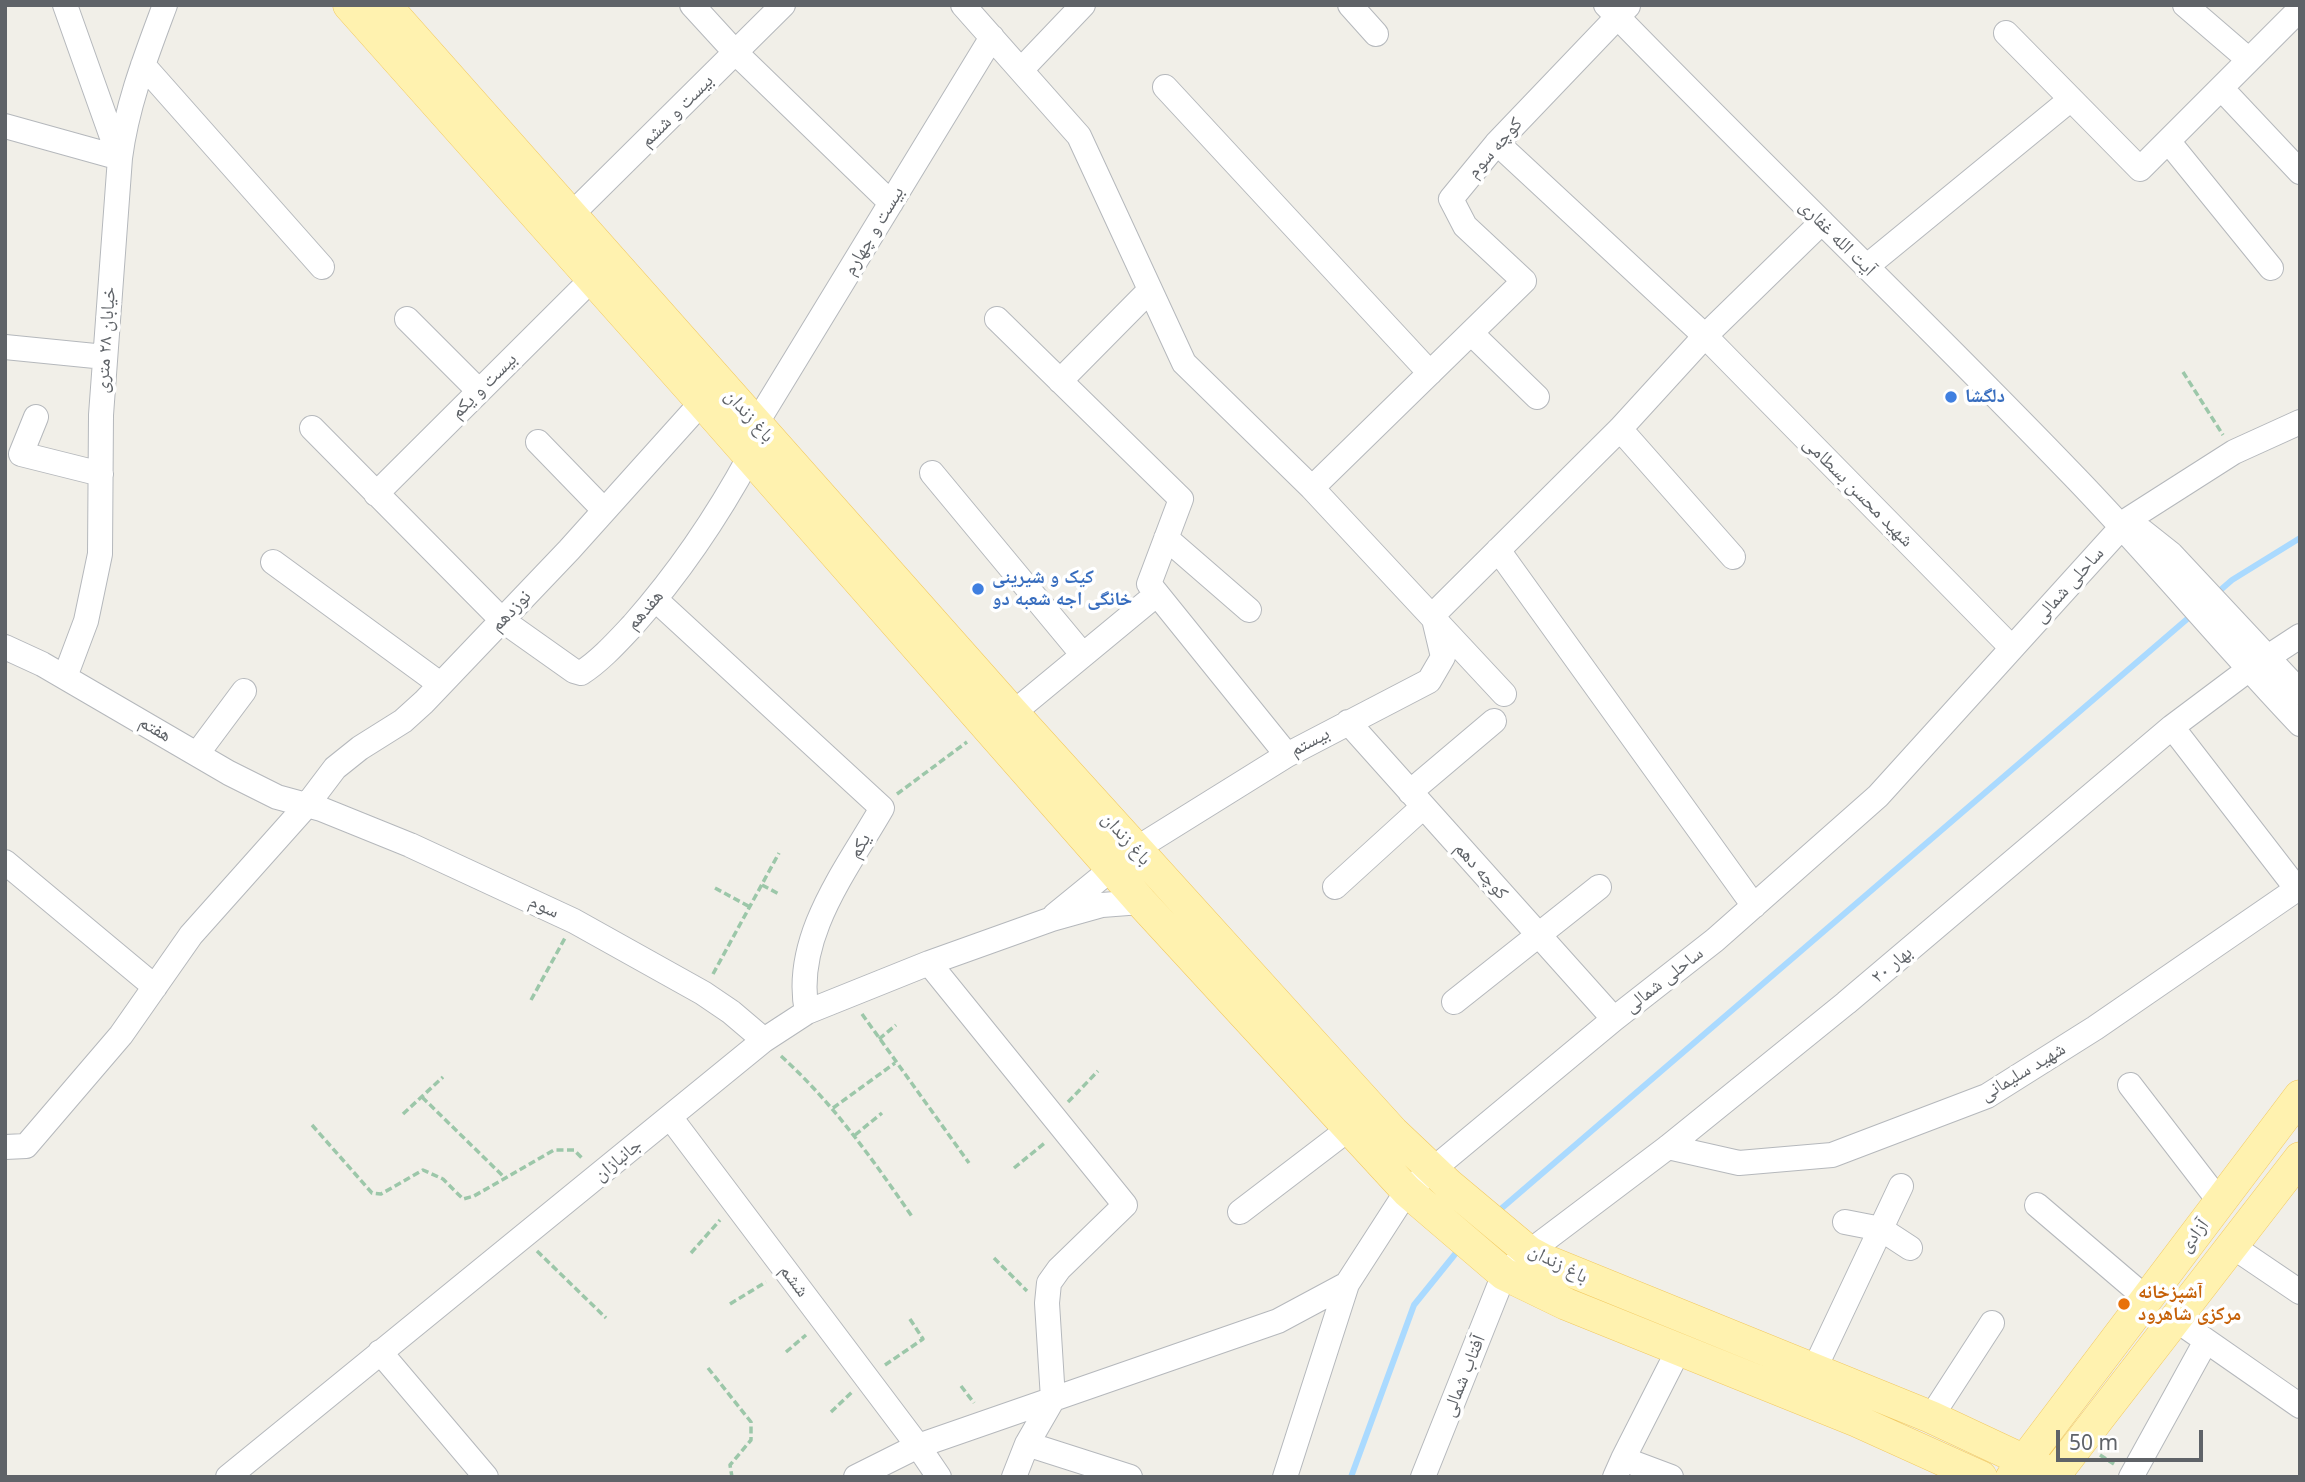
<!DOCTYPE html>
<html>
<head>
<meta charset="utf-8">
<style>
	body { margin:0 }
	#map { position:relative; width:2305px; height:1482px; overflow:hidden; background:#f1efe8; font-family:"Noto Sans",sans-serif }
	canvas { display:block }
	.frame { position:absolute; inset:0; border:7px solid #5f6368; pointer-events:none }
	.scale { position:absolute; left:2056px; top:1430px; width:147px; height:32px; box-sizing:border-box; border:4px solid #5f6368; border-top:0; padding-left:9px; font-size:21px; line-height:24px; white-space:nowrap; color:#5f6368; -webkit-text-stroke:5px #fff; paint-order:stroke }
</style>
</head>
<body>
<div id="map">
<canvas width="2305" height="1482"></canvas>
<div class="frame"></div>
<div class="scale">50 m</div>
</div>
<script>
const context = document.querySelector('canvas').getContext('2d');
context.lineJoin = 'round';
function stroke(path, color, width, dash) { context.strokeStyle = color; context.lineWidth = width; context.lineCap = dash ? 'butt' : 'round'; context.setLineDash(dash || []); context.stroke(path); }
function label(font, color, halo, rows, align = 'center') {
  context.font = font + ' "Noto Sans","Noto Naskh Arabic",sans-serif'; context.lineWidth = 7; context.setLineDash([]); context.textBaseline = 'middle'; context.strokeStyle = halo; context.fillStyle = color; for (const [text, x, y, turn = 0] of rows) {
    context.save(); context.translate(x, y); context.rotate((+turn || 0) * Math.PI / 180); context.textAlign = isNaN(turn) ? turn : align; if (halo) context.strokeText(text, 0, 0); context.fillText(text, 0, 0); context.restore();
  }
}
stroke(new Path2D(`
	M2217,593L2232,580L2300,538
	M1495,1214L2193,614
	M1351,1477L1414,1305L1460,1248`), '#aadaff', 6);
const minor = new Path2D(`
	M65,5L118,154
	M692,5L736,53L891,203
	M963,5L1079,136L1184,363L1312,488L1504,694
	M1350,5L1376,34
	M1606,5C1758,162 1917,313 2068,470C2148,552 2221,641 2300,724
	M2185,5L2249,60
	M2006,33L2140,169L2300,9
	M143,65L322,267
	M1021,70L1083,5
	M1165,87L1430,373
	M2221,88L2300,172
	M5,126L120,158
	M2168,141L2271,268
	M1497,143L1705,336L2012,648
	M571,215L783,5
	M1866,267L2071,99
	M407,319L479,391
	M997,319L1181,499L1149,584L1287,755
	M1471,333L1537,397
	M5,347L105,357
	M1060,381L1150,290
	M36,417L21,454L101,474
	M756,424L992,37
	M312,428L502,620L574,671L581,673C600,661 617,642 633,625C679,573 717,517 750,456
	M1620,429L1733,557
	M538,442L603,509
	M932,473L1083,655
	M1312,488L1524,281L1465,226L1451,199L1497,143L1628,6
	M376,494L593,278
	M2142,531L2171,554L2300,692
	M1166,538L1249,610
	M1498,550L1754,906
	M273,562L440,684
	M656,600L882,808C847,869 792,938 807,1012
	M1433,615L1620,429L1705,336L1822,222
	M5,647L42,664L229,773L277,797L321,809L410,845L574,921L703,993L731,1012L764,1040
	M65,677L86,621L100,554L101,415L120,158C127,104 146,56 165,5
	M1013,713L1157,594
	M1348,722L1614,1019
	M2172,727L2297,889
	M197,754L244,691
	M1410,792L1494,721
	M5,862L155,987
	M1335,887L1423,807
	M1055,915L1136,849L1287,755L1429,681L1443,657L1434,619
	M929,963L1125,1205L1059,1269L1049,1283L1047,1303L1053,1399L1027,1444L1014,1477
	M1454,1002L1599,887
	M2130,1085L2220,1202
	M670,1117L918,1446L939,1477
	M5,1147L26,1146L121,1035L191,935L307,805L335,768L360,748L403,721L424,702L569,550L702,402
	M1668,1147L1739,1163L1832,1155L1987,1096L2095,1028L2300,887
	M2037,1205L2147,1299
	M1240,1212L1350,1128
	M1845,1222L1881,1229L1910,1248
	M2232,1246L2300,1292
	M2175,1319L2300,1406
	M380,1352L486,1477
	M1814,1370L1901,1186
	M1931,1417L1992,1323
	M1027,1444L1130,1477
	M1623,1459L1679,1349
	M228,1477L764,1040L807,1012L929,963L1052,919L1102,905L1141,902
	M856,1477L918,1446L1278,1321L1347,1284
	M1285,1477L1347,1284L1407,1191L1614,1019L1715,940L1878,796L2129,519L2234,452L2300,422
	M1423,1477L1504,1274L1529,1252L1668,1147L1846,1003L2172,727L2248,670L2300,636
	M1615,1477L1623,1459L1671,1477
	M2131,1477L2206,1341`);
const major = new Path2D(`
	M349,5L702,402L1141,902L1407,1191L1504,1274L1566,1304L1857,1421L1981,1477
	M385,5L1013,713L1393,1132L1449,1185L1529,1252L1544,1260L1931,1417L2059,1477
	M2012,1477L2300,1096
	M2053,1477L2300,1158`);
stroke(minor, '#b5b8bc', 26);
stroke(major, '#f2c960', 33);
stroke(new Path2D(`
	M2183,372L2223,435
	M897,794L967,742
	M762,885L779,894
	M715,888L750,907
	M713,974L779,853
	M531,1000L565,938
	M862,1014L969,1163
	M879,1039L896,1025
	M781,1056C834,1104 873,1160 913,1218
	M422,1097L505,1178
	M1068,1102L1098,1071
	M833,1108L895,1063
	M403,1114L443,1077
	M312,1125L372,1193L381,1194L423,1170L443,1179L463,1199L474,1196L554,1150H574L583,1159
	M855,1135L882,1113
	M1014,1168L1046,1142
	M537,1251L606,1318
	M691,1253L720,1220
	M994,1258L1027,1291
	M730,1304L766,1282
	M786,1352L806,1335
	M885,1365L923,1339L908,1316
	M708,1368L751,1422V1440L730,1465L732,1477
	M961,1386L974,1403
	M831,1412L852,1392
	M2100,1455L2114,1464`), '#9cc7a9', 3.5, [7, 3.5]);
stroke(minor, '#fff', 24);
stroke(major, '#fff2af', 32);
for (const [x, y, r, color] of [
	[1951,397,7,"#3f7fe0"],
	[978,589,7,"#3f7fe0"],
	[2124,1304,7,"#e8710a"]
]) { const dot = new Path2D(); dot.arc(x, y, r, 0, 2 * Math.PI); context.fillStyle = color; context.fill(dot); stroke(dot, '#fff', 2.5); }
label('19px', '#5f6368', '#fff', [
	["بیست و ششم",677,111,-45],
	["کوچه سوم",1495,148,-49],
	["بیست و چهارم",874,231,-59],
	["آیت الله غفاری",1837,238,45],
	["خیابان ۲۸ متری",106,340,-86],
	["بیست و یکم",484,386,-45],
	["باغ زندان",749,416,48],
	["شهید محسن بسطامی",1858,492,45],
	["ساحلی شمالی",2069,585,-48],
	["هفدهم",645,610,-49],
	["نوزدهم",511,611,-46],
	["هفتم",155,729,30],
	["بیستم",1310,742,-28],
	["باغ زندان",1126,839,48],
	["یکم",860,846,-60],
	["کوچه دهم",1481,871,48],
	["سوم",544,907,25],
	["بهار ۲۰",1892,965,-40],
	["ساحلی شمالی",1664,980,-38],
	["شهید سلیمانی",2023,1072,-31],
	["جانبازان",618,1160,-39],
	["آزادی",2194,1236,-53],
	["باغ زندان",1558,1264,27],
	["ششم",794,1281,53],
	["آفتاب شمالی",1464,1376,-68]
]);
label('bold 19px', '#366cbe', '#fff', [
	["دلگشا",1965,397],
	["کیک و شیرینی",992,578],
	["خانگی اجه شعبه دو",992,600]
], 'left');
label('bold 19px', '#c56008', '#fff', [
	["آشپزخانه",2138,1293],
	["مرکزی شاهرود",2138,1315]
], 'left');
</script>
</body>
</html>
